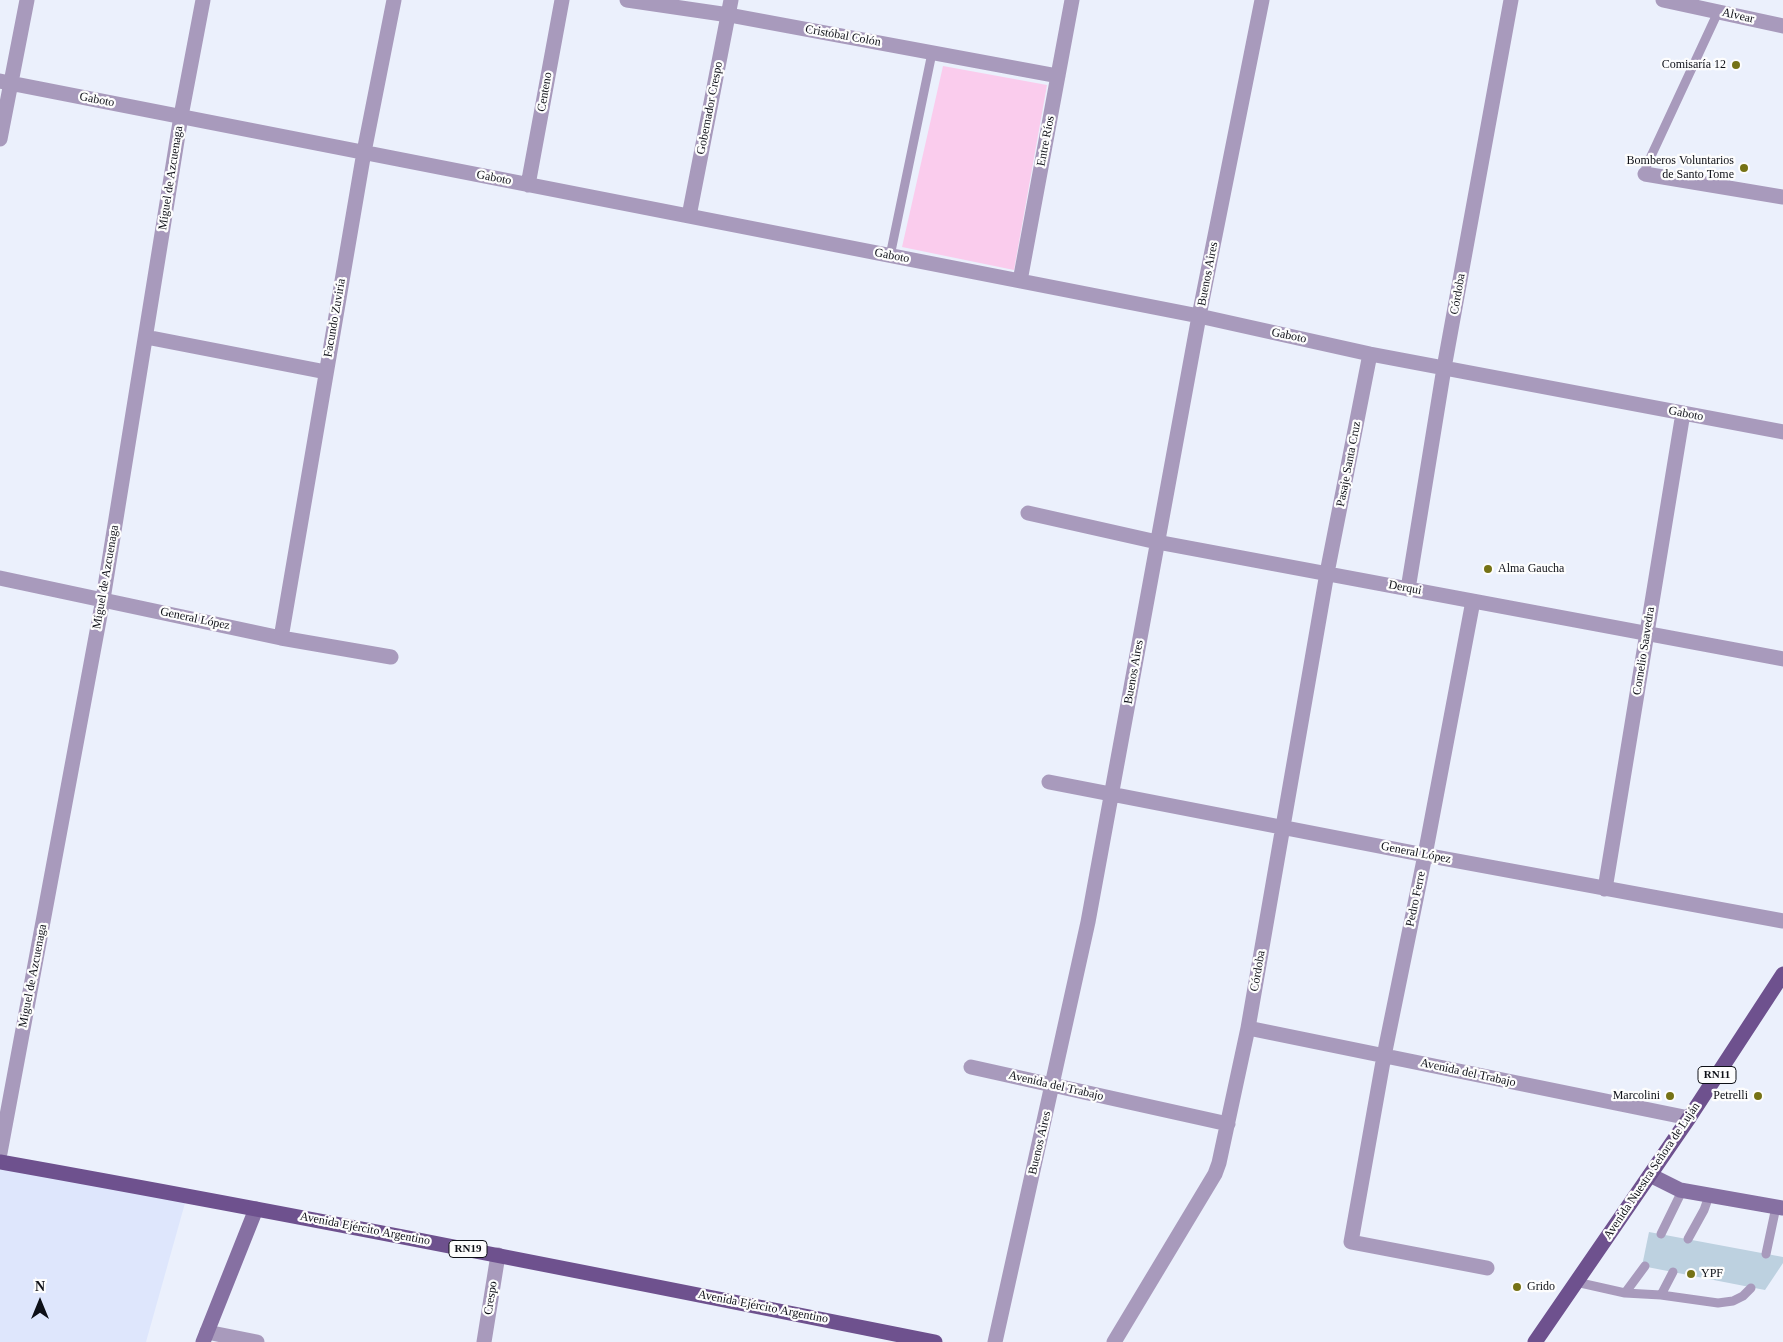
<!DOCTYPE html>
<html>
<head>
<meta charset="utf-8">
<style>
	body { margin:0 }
	#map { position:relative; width:1783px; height:1342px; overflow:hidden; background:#ebf0fc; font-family:Georgia,serif }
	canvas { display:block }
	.north { position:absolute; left:15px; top:1277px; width:50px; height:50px; -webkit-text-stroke:4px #fdfdfd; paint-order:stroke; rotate:0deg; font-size:14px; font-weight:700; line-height:20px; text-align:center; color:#0e1017 }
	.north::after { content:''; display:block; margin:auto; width:18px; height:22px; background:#0e1017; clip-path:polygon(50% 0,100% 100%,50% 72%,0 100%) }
</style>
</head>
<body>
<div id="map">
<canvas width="1783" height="1342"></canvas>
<div class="north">N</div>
</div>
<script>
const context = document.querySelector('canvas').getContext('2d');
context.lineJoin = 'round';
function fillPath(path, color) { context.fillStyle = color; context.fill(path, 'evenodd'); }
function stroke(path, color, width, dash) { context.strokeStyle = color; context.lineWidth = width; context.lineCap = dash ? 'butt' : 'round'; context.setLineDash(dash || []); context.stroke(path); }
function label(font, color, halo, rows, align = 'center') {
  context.font = font + ' Georgia,serif'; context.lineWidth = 4.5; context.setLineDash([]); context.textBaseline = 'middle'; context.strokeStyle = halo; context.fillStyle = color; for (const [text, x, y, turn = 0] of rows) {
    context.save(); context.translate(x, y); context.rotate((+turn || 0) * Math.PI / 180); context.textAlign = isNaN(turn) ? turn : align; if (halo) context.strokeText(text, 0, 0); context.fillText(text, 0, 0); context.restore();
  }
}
fillPath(new Path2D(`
	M0,1162L187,1196L146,1342H0Z`), '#dee6fc');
fillPath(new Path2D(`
	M943,66L1047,85L1014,270L902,247Z`), '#facced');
fillPath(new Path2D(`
	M1649,1232L1783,1257V1263L1765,1290L1642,1266Z`), '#bdd1e0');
stroke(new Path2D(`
	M1646,167L1718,12
	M890,256L932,53
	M1661,1234L1682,1191
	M1688,1239L1704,1210L1709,1196
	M1766,1254L1776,1207
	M1576,1282L1625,1293L1661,1295L1718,1303L1733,1301L1743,1296L1751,1288
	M1625,1293L1645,1266
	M1661,1295L1673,1272`), '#a89abc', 9);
stroke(new Path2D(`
	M627,0L729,15L1058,76
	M1663,0L1783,26
	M0,81L1199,316L1370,354L1783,432
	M0,139L27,0
	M1645,174L1783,197
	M528,185L562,0
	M689,216L731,0
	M1020,281L1072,0
	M146,337L326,372
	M1028,513L1157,542L1783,659
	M0,578L281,638L391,657
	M1408,589L1444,368L1511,0
	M1473,601L1425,855L1384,1056L1351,1242L1487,1268
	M281,638L364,152L394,0
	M1049,782L1425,855L1783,921
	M1605,889L1683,413
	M1248,1028L1689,1118
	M971,1067L1228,1124
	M0,1153L103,599L181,116L203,0
	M207,1332L257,1342
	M484,1342L498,1255
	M995,1342L1088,922L1199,316L1262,0
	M1114,1342L1215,1174L1219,1163L1248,1028L1327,573L1370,354`), '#a89abc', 15);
stroke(new Path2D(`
	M1650,1175L1680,1190L1783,1208
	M203,1342L256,1209`), '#8670a2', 15);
stroke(new Path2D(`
	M0,1162C313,1218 624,1280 935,1342
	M1535,1342L1689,1118L1783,974`), '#6e518e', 15);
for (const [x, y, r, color] of [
	[1736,65,5,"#757215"],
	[1744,168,5,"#757215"],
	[1488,569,5,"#757215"],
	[1670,1096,5,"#757215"],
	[1758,1096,5,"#757215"],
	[1691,1274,5,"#757215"],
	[1517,1287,5,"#757215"]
]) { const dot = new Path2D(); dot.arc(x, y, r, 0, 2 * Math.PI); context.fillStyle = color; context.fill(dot); stroke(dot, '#fdfdfd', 2); }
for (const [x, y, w] of [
	[1717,1075,38],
	[468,1249,38]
]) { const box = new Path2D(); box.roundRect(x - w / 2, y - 8.5, w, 17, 4); context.fillStyle = '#fdfdfd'; context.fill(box); stroke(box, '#0e1017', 1); }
label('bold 11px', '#0e1017', null, [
	["RN11",1717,1075],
	["RN19",468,1249]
]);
label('12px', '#0e1017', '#fdfdfd', [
	["Alvear",1738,16,13],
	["Cristóbal Colón",843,36,10],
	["Centeno",545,92,-80],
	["Gaboto",97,100,11],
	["Gobernador Crespo",710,108,-79],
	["Entre Ríos",1046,141,-79],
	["Miguel de Azcuenaga",171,178,-81],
	["Gaboto",494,178,11],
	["Gaboto",892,256,11],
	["Buenos Aires",1208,274,-79],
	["Córdoba",1458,294,-80],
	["Facundo Zuviría",335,318,-80],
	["Gaboto",1289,336,12],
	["Gaboto",1686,414,11],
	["Pasaje Santa Cruz",1349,464,-79],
	["Miguel de Azcuenaga",106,577,-80],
	["Derqui",1405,588,11],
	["General López",195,619,12],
	["Cornelio Saavedra",1644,651,-81],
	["Buenos Aires",1134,672,-80],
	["General López",1416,853,11],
	["Pedro Ferre",1416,899,-78],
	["Córdoba",1258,971,-80],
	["Miguel de Azcuenaga",33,976,-79],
	["Avenida del Trabajo",1468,1073,12],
	["Avenida del Trabajo",1056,1086,13],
	["Buenos Aires",1040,1143,-77],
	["Avenida Nuestra Señora de Luján",1652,1171,-56],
	["Avenida Ejército Argentino",365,1229,11],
	["Crespo",491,1298,-81],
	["Avenida Ejército Argentino",763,1307,11]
]);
label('12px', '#0e1017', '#fdfdfd', [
	["Comisaría 12",1726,65],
	["Bomberos Voluntarios",1734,161],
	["de Santo Tome",1734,175],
	["Alma Gaucha",1498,569,"left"],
	["Marcolini",1660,1096],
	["Petrelli",1748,1096],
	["YPF",1701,1274,"left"],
	["Grido",1527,1287,"left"]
], 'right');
</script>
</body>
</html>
